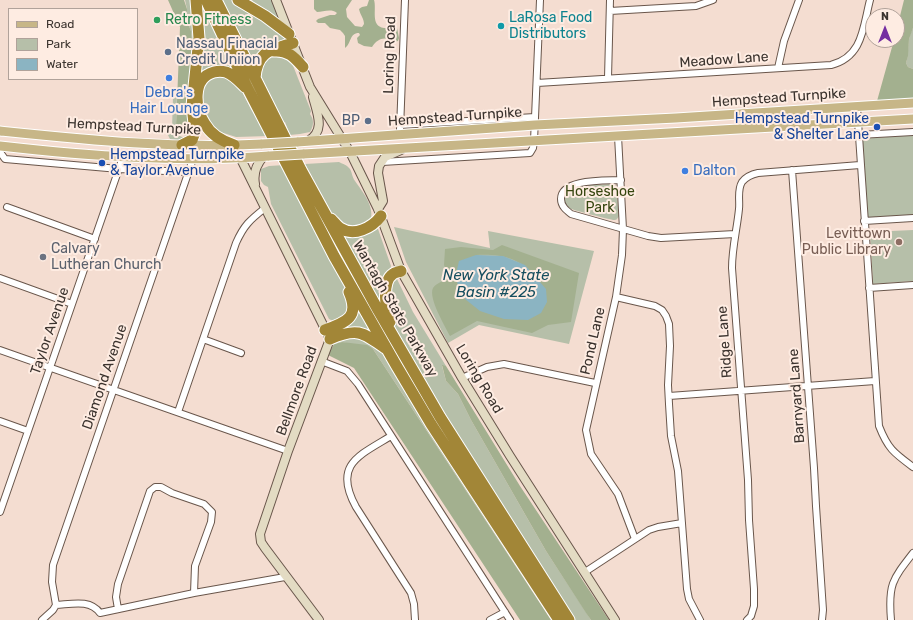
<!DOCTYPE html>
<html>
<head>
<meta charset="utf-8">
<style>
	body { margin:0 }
	#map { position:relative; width:913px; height:620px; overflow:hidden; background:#f4ddd1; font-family:Rubik,sans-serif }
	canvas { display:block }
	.legend { position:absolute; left:8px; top:8px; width:130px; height:72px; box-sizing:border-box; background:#feece2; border:1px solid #b0a29a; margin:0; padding:5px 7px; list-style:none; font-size:12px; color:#3b332e }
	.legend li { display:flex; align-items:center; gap:8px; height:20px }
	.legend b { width:20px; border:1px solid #b0a29a }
	.north { position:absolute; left:865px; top:8px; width:40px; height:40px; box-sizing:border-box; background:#feece2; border:1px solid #b0a29a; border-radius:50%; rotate:0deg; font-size:11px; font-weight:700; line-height:16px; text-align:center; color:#3b332e }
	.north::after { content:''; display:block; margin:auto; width:14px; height:18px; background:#752ea1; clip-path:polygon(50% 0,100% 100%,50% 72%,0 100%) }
</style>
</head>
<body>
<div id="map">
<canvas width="913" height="620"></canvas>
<ul class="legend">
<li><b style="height:5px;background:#c7b687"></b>Road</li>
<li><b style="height:11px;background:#b6bfa9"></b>Park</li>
<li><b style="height:11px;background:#8bb4c2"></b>Water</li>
</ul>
<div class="north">N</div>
</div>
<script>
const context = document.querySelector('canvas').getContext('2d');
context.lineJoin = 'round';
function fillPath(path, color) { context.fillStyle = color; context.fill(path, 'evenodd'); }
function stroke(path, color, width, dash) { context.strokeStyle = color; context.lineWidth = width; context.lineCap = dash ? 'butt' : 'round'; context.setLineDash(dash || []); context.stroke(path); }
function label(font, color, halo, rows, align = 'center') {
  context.font = font + ' Rubik,sans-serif'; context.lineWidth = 4; context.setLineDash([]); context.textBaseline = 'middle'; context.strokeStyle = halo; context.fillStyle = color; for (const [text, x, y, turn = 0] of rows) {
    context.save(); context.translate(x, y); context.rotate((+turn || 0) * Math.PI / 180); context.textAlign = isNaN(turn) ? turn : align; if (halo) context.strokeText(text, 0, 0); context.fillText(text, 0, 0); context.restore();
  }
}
fillPath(new Path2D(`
	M185,0H192L194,60L191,31L187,21V9Z
	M220,0H232L268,22L284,38L285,42C267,47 263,46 253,63Z
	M253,0H272L279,19L278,20L250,2Z
	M202,8L212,21L235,69L201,74L199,72L203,54Z
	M913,28V69L908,67L906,63C910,51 906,39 913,28Z
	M271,54L290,58L311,111L310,114C314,120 314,125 310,132L300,134L290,135L285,122L281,123L261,76C260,65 264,61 271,54Z
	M223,73L239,86L251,109L269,136L236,137L214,130L200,108L203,82Z
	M177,94L176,126L190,123V136C184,137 176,131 167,131L172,129L173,97Z
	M167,133H174L186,139L185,141L170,139Z
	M913,135V215L866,218L861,139Z
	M339,162C343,164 347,165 350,169C352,172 352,177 355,181C362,191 374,205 371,219L360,227L340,225L332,214L305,164Z
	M285,165L306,213L350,295L349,312L335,322L329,319L271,204L268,187L264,185L261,181V169L269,166Z
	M613,184L616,186L619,216C617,219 617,220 614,220C611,220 574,210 571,209C567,207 564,202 564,199C564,193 570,190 573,186Z
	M335,226L377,228L378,229L391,266L390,270C379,277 382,291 382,302L380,304Z
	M394,227L490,248L488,231L594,251L569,344L479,325L448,343L406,262Z
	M913,230V281L873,284L870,232Z
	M394,277L397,279L413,312L446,366H442L446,381L458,394L471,420L546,551L591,620H575L455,431L396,330L390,307L389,283Z
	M357,308L376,334L344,329L343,327Z
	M352,335L379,347L458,476L548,615L373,349L342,342L334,344L340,338Z`), '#b6bfa9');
fillPath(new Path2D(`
	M168,0H184L187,9V21L191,31L194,60L186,100L190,123L187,130L176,126L180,27Z
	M314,0H352L346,9L347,17L355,26L362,27L364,24C364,18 360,15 359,9L362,7L367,6L369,0H374C377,9 370,26 384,28C389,28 392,27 397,28L399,38L398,41L394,42C385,36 378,38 372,47L364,46L358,43L357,38L360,35L359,33C349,33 352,43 345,48V36L343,33L340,30L330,28L325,23H318L316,21L318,19L330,15H335L337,13C331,8 323,12 317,12L314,9Z
	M904,0H913V28L909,39L908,56L906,63L908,67L913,69V99L877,101L894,40H897V28Z
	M502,245L579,273L571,322L548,325L532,333L477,321L450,336C445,326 428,298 433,288C436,283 444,281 449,278L444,265L445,249L461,247L493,250ZM476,255C502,254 517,257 535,276Z
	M342,342L367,345L373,349L551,620H520L354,368L328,355L334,344Z
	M442,365L446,366L520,486L609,620H591L586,613L546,551L471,420L458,394L446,381Z`), '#a3b08f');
fillPath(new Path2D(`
	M476,255L503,256L525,265L546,289L547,302L541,313L528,320L504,319L480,311L465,299L455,278L459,261Z`), '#8bb4c2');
const street = new Path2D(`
	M610,11L696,6L713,0
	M778,68L784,41L799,0
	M608,78L610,0
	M537,83L831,65C863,57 863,27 870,0
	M857,107L879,426C888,449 894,453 913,467
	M400,125L535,117
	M400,129L405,0
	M859,135L913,132
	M618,136L623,229L622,255L616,297L586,430L591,454L618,494L635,539
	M0,152L5,159L119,169L189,172
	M382,162L530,153L533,148L534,141L540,0
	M792,170L814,468L816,506L823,610L822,620
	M621,180C607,181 561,178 561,199C561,206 566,210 571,214L648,236L661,238L735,234
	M7,207L95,239
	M864,221L913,218
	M0,278L72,304
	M869,288L913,285
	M616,297L655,306L662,310L666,316L669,324L670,346L668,385L669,404L671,436L678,471L687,589L689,599L700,620
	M203,339L241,353
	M0,350L288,451
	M321,361L347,371L358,384L510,620
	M462,378L487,367L504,364L595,383
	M669,396L875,381
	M178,412L236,243C244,225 250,220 265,208
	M0,421L28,431
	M391,436C358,456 333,465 356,507L411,593L414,604L415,620
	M0,512L123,157
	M585,572L649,530L658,527L682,523
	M56,605L52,582L53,565L193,159
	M118,609L116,597L118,584L150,491L155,487H161L172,493L204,504L212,512L211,522L195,566L194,593
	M42,620L53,610L56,605C72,604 90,599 100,613L194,593L285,577
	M490,620L505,612
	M747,620L751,616L754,606V589L749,520L748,480L732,268C732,248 737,229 739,209C740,200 737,190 742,182C746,177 753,174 758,173L860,165
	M891,620C888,585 892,580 913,553`);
const secondary = new Path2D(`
	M276,0L310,87L350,152L378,209L401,271L462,378L510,456L615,620
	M308,141C326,131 317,113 313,97
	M234,145L330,339L288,451L260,534L261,542L265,548L319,620
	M255,184C253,173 256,165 263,157
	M378,209L383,201L378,173L379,166L385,157L401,150`);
const primary = new Path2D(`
	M0,131C88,140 174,149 262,144
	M297,142L535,125L676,118L913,103
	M0,146C89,156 179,163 269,156
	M303,154L913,119`);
const highway = new Path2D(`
	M206,0L247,87L334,256L396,365L431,424L559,620
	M216,0L301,170L378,310L440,417L569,620
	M238,0L265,16L289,34
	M274,51C288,50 294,57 303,67
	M255,78C257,51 271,50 293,43
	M182,145L192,140L195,132L192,106L199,38L196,0
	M234,145C222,141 211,135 205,124C195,109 191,78 214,72C218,71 222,71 226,72C234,75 239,81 245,87
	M331,219C334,222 337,226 340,228C354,237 372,228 381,216
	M390,322C386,311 381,282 393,274C395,272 399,272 401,271
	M325,330C347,322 360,317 349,292
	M330,339C356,328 362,331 385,348`);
stroke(street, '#69564b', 8);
stroke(secondary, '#69564b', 10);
stroke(primary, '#fff', 11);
stroke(highway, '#fff', 13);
stroke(street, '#fff', 6);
stroke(secondary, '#e3dbc3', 8);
stroke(primary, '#c7b687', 9);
stroke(highway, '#a28637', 11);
const primaryBridge = new Path2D(`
	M262,144L297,142
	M269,156L303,154`);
stroke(primaryBridge, '#fff', 11, []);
stroke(primaryBridge, '#c7b687', 9);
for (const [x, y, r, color] of [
	[157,20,4,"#2e9e5b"],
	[501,26,4,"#0f9aa8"],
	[168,52,4,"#5c6f8a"],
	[169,78,4,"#3f7fe0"],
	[368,121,4,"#5c6f8a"],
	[877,127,4,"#1a4fb4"],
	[102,163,4,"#1a4fb4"],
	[685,171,4,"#3f7fe0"],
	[899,242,4,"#8d6e63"],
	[43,257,4,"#6b7280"]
]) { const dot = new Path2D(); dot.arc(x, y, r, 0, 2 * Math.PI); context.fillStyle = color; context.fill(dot); stroke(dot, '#feece2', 1.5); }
label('14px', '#0d838f', '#feece2', [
	["LaRosa Food",509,18],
	["Distributors",509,34]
], 'left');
label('14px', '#27864d', '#feece2', [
	["Retro Fitness",165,20]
], 'left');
label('14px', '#4e5e75', '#feece2', [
	["Nassau Finacial",176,44],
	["Credit Uniion",176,60],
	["BP",360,121,"right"]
], 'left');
label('14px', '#3b332e', '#feece2', [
	["Loring Road",390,55,-88],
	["Meadow Lane",724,60,-4],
	["Hempstead Turnpike",779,98,-4],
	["Hempstead Turnpike",455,117,-4],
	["Hempstead Turnpike",134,127,3],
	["Wantagh State Parkway",395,309,60],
	["Taylor Avenue",50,331,-71],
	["Pond Lane",593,341,-77],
	["Ridge Lane",725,342,-94],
	["Diamond Avenue",105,377,-71],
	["Loring Road",479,379,59],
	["Bellmore Road",297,391,-70],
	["Barnyard Lane",797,396,-94]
]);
label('14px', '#366cbe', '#feece2', [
	["Debra's",169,93],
	["Hair Lounge",169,109],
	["Dalton",693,171,"left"]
]);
label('14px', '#164399', '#feece2', [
	["Hempstead Turnpike",869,119],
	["& Shelter Lane",869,135],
	["Hempstead Turnpike",110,155,"left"],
	["& Taylor Avenue",110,171,"left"]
], 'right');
label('14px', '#35450f', '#feece2', [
	["Horseshoe",600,192],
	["Park",600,208]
]);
label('14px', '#785e54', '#feece2', [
	["Levittown",891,234],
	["Public Library",891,250]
], 'right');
label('14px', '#5b616d', '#feece2', [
	["Calvary",51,249],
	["Lutheran Church",51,265]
], 'left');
label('italic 15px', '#164e5f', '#feece2', [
	["New York State",496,276],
	["Basin #225",496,293]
]);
</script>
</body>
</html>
